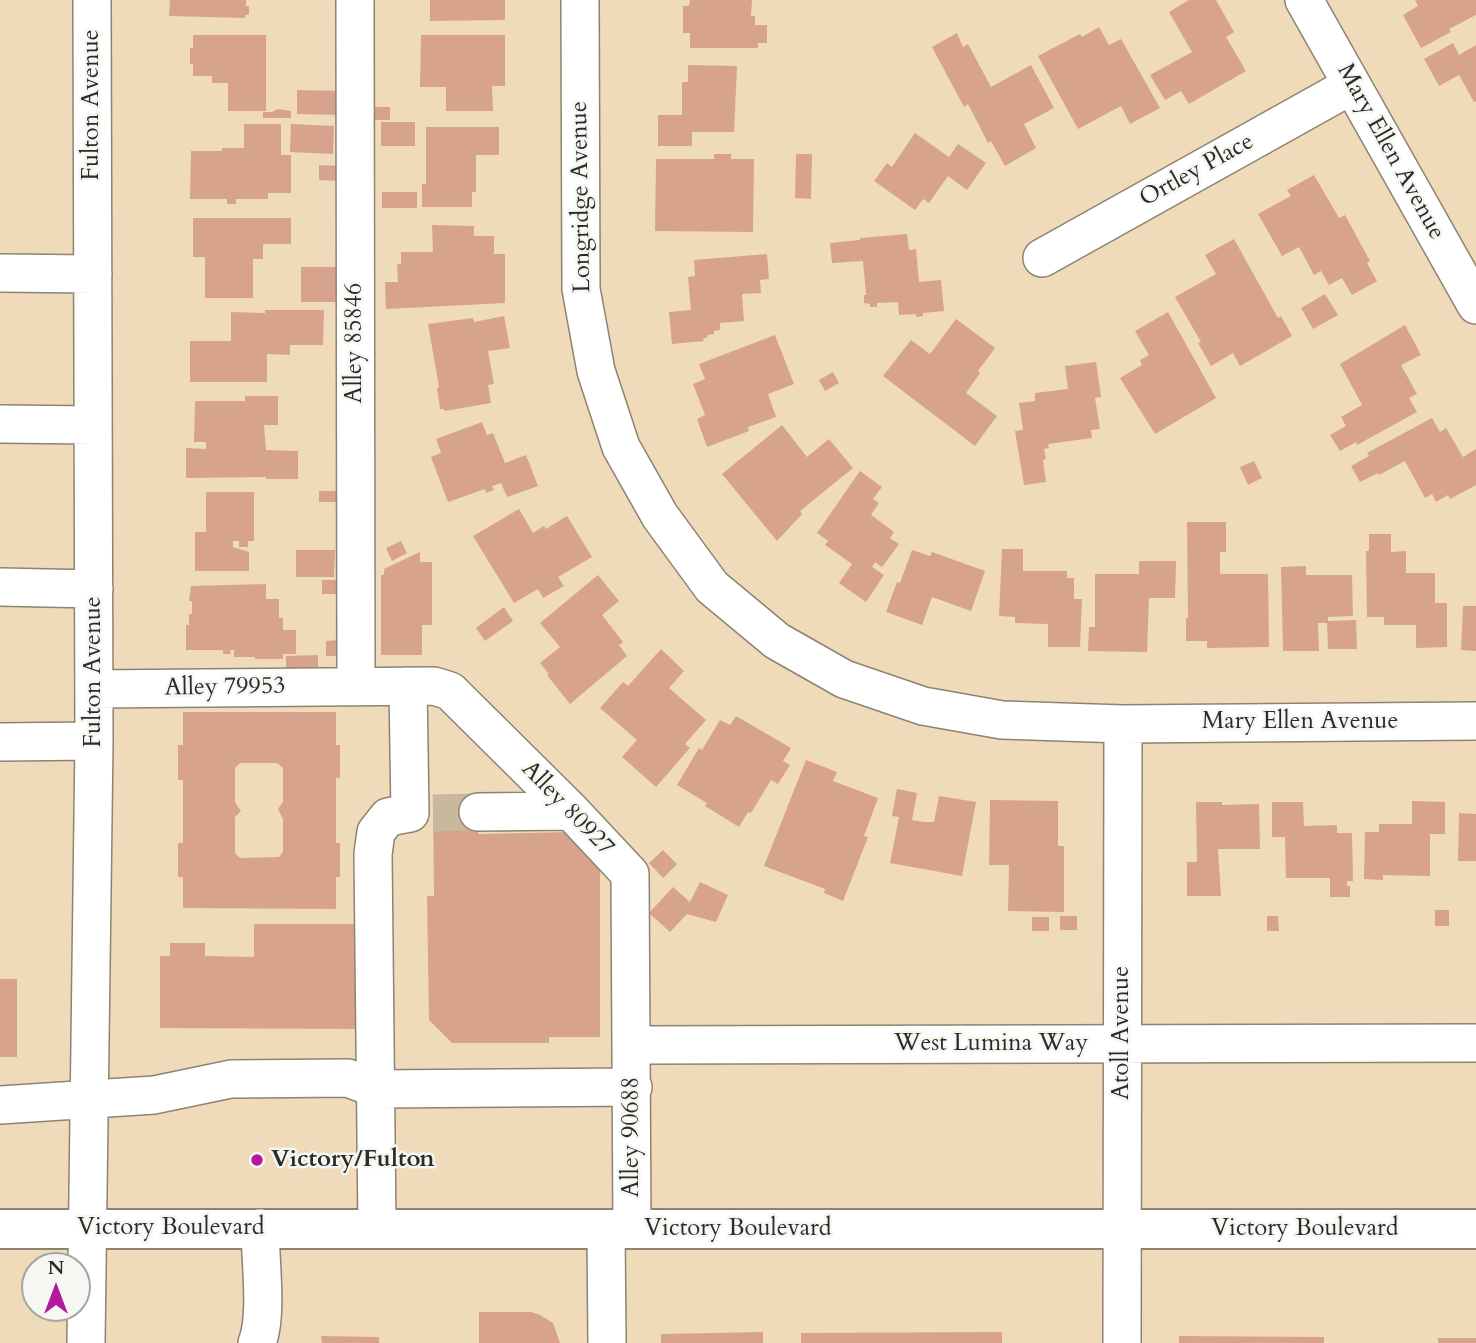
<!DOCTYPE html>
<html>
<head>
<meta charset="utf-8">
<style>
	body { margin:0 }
	#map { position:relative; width:1476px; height:1343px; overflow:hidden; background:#efdbb9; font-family:Cardo,serif }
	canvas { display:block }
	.north { position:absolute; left:21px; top:1252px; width:70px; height:70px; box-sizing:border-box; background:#f6f6f2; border:2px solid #a5a5a2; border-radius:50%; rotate:0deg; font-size:19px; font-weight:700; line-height:28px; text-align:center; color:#2b2b2b }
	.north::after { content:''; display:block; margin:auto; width:24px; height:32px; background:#b5179e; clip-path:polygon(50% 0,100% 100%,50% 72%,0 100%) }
</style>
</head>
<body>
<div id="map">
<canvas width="1476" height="1343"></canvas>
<div class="north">N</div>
</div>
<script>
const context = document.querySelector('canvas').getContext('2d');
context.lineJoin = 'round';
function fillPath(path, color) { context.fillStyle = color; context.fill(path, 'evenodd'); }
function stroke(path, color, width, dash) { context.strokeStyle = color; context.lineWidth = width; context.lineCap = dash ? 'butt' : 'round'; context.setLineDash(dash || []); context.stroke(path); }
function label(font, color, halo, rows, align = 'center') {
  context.font = font + ' Cardo,serif'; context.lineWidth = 5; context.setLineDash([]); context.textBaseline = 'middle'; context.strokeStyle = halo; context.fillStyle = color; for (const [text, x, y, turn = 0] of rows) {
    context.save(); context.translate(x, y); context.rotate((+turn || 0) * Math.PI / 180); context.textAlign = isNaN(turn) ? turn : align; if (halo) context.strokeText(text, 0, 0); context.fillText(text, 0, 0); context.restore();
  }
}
fillPath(new Path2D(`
	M170,0H246V6H249V15H245V18L169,16Z
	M430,0H505V20L430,21Z
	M690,0H752L751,16H755V25H767V43H758V48H690V33H683V6H689Z
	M1189,0H1216L1234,32L1226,37L1246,71L1189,104L1181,91L1165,100L1150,75L1192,52L1169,12Z
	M1415,0H1476V15L1449,29L1451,32L1421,48L1403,15L1418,6Z
	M1099,27L1109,45L1121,39L1160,108L1130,124L1121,106L1078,129L1038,56L1080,34L1082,37Z
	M957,33L963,47L968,44L991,87L1031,65L1054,108L1024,124L1036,148L1005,166L991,141L988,143L968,104L964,107L932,47Z
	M193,35H266V111H228V83H212V76H193V64H190V48H193Z
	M421,35H505V86H492L493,111H446V87H420Z
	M1453,43L1459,55L1476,45V101L1474,102L1459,75L1439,86L1424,59Z
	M688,65L737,66L734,132H692V146H658V115H682V82H688Z
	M297,90L341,91V115L297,114Z
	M374,107H390V120H374Z
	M277,109L291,111V118H263V112H272Z
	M381,122H415V146H381Z
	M244,124H281V155H291V193H268V199H236V204H227V199H190L191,151H222V148H244Z
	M291,124L334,126L333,154L290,152Z
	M426,127H499V155H476V192H472V207H422V184H426Z
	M915,133L949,157L958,144L986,163L967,190L948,176L929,203L923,199L915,210L874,181L887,163L892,167Z
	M714,154H731V159H754L753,232L655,231L656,159H714Z
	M796,154H812L811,199L795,198Z
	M319,165L340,166L339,181L319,180Z
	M1314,175L1339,218L1345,215L1370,261L1367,263L1377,281L1352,295L1342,278L1329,285L1321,271L1314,275L1299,247L1282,256L1258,214L1291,196L1287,190Z
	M382,192H417V208H382Z
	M193,218H291V244H263V259H253V298H205V257H193Z
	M432,225L474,226V236H494V254H505V303L386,309L385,282H398L397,264H401V252H433Z
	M907,234L909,250L916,249L919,282L941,280L944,311L923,313V316L916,317V314L899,315L898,302L877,303V307H870V304L864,303V295H866L863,261L832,263L830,243L860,240V238Z
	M1234,239L1278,318L1281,316L1292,336L1240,366L1233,353L1211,366L1198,343L1201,342L1175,297L1216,274L1205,255Z
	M767,254L769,279L760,280L761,293L742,294L744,321L720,323V330L714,331V334L707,335V338H703L704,341L672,344L669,312L691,310L688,277L695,276L694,260Z
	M301,267H339V302H301Z
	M1325,294L1338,315L1313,329L1301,308Z
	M265,310H324L323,345H290V355L267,354V382H190V341H231V312L265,313Z
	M1168,312L1216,398L1155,434L1120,378L1142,365L1140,360L1149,355L1135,331Z
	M504,316L510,348L488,351L494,384L488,385L491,403L445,411L444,409H440L437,388L439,387L428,324L473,318L474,322Z
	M956,319L995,348L978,371L980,373L966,393L997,416L975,446L883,376L911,340L930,354Z
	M1405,325L1421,355L1401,365L1417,394L1409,398L1417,412L1357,445L1356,442L1340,451L1330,435L1346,426L1341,417L1362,405L1340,364Z
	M775,335L794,384L768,394L776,417L748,427L749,431L707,447L697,419L705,415L693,384L705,379L699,364Z
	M1096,362L1101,397L1095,398L1100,429L1091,430L1092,438L1048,444L1049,448L1044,449L1046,459L1043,460L1046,482L1024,485L1015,431L1023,430L1019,403L1035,401V393L1068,389L1065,366Z
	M833,372L839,383L825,391L819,380Z
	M245,396H278V425H264L266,450L298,451V479H266V477L186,478V448L206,449V442H194L195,401H245Z
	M1432,418L1440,432L1446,428L1463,457L1476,449V485L1450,499L1448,495L1436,502L1432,494L1425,498L1405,461L1379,475L1378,473L1360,482L1351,466L1369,456L1367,453Z
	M482,422L487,435L493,433L505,463L526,455L538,486L507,497L501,483L492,486L494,490L486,493L485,489L448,502L431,457L441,453L436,439Z
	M782,425L807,457L829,439L853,468L800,511L802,514L777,541L722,474Z
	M1254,461L1262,478L1248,485L1240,467Z
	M860,471L882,487L873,499L879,503L871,515L894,532L890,538L899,544L882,567L875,562L872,567L884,575L866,602L839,583L852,564L825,545L828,541L817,533Z
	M319,491H337V502H319Z
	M206,492H254V541H248V547H239V541H233V547L249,552V571H195V532H206Z
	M519,509L533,533L544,526L546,529L567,516L592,557L558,577L564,586L543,598L538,589L514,603L473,536Z
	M1187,522H1226V552H1220V574H1268L1269,647L1207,648V641H1186V618H1188Z
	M1369,534H1391V552L1406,551V573H1435V603H1447V647L1416,648V625H1384V617H1367L1366,551H1369Z
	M401,541L407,553L392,561L386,548Z
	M1002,549H1023V571H1067V578H1074V599H1082L1080,647H1048V624L1015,623V617L999,616Z
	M296,550H335L334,577H296Z
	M912,550L930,556L932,552L985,571L971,611L932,597L922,625L886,612L897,582L900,583Z
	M420,552V562H432V625H422V655H381V575H384V569Z
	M1139,561H1176L1175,598H1149L1147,652L1088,651L1089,627H1095V574H1139Z
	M1306,566V575H1352L1353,616L1328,617V621L1356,620L1357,649H1328L1327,623H1318L1319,651H1283L1281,567Z
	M598,575L619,601L602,615L623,642L619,645L627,656L570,704L547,675L549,674L540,663L560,647L540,623Z
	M322,580H339V594H322Z
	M266,584V599H279V618H283V630H296V654H283V659H255V657H234V650H230L231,654H223V650H186V625H189V614H192V601H189L191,586Z
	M1463,606H1476V651L1461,650Z
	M504,607L513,621L485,641L476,628Z
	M339,640V656H326V641Z
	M661,649L684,671L669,688L706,720L685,744L690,748L656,787L622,757L637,740L600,708L623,682L628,686Z
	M318,655V671H286V656Z
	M183,712H336V745H340V778H336V843H340V877H336V909L183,908V877H178V843H183V780H178V745H183ZM240,763H277L283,768V802L278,809L283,819V852L279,857L240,858L235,853V817L241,811L235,802V768Z
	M736,716L791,748L783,761L790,765L778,784L771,780L751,813L748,812L739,827L705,806L707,803L677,785L699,748L702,750L720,720L730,725Z
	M806,760L837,772L833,781L878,798L864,836L868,837L843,901L824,893L825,889L764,866Z
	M897,789L917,793L912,820L924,822H934L939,796L976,802L962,876L890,863L899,817L892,816Z
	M990,800L1058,801V846H1064V912L1008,911L1009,865H989Z
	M1412,801L1445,802V834H1430V876L1383,875V880L1364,879L1365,832H1379V824H1412Z
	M1196,802H1222V805L1259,804L1260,849H1218L1221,896H1187V862H1197Z
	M1272,802H1303L1304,826L1337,825V833H1352L1353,881H1347V886H1350V897H1330V878H1286L1285,837H1272Z
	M478,804V834L572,832L600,860V1037H549V1043H452L429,1020L427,896H434L433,805Z
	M1459,813L1476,814V861H1458Z
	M663,850L677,864L663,878L649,863Z
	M700,882L728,895L716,922L687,914L670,932L649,913L673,887L690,902Z
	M1435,910H1449V926H1435Z
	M1060,916H1077V930H1060Z
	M1267,916H1278L1279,931H1267Z
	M1032,917H1049V931H1032Z
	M254,924H358V1029L160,1028V956H170V943H205V956L254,957Z
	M0,979H17V1057H0Z
	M479,1312H531L540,1315L553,1323L560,1343H479Z
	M763,1332V1343H661V1334Z
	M1002,1332V1343H801V1333Z
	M321,1336L379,1337V1343H322Z
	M1179,1336L1324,1337V1343H1179Z
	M1438,1338H1476V1343H1438Z`), '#d8a38c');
stroke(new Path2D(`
	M433,813L478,812`), '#c8b89d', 37, [37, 18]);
const minor = new Path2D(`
	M355,0L356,686
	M580,0L581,289L596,371L621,447L660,516L712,587L777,641L844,679L923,706L1002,720L1123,724L1476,721
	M1304,0L1476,305
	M1042,258L1352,85
	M0,273L93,274
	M0,424L93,425
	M0,587L94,589
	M94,689L434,686L450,691L571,811L630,874L632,1229
	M0,742L94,741
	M478,812L571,811
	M633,1045L1476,1043
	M0,1105L154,1095L231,1079L348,1078L377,1089L633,1087
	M377,1228L373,854L376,832L388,817L410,813L408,686
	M606,1229L607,1343
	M86,1343L94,741L92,0
	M257,1343C268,1316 260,1258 260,1228
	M1122,1343L1123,724`);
const major = new Path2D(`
	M0,1229H1476`);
stroke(minor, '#8d8372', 40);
stroke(major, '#8d8372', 42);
stroke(minor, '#fff', 37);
stroke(major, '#fff', 38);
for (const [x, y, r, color] of [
	[257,1160,7,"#b5179e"]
]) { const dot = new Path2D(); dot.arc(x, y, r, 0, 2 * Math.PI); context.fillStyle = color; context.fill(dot); stroke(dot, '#f6f6f2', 2.5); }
label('24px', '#2b2b2b', '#f6f6f2', [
	["Fulton Avenue",92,105,-90],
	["Mary Ellen Avenue",1390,152,61],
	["Ortley Place",1197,171,-29],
	["Longridge Avenue",582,197,-91],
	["Alley 85846",355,343,-90],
	["Fulton Avenue",94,672,-90],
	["Alley 79953",225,688,-1],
	["Mary Ellen Avenue",1300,722],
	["Alley 80927",567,809,46],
	["Atoll Avenue",1122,1033,-90],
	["West Lumina Way",991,1044],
	["Alley 90688",632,1137,-90],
	["Victory Boulevard",171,1228],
	["Victory Boulevard",738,1229],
	["Victory Boulevard",1305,1229]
]);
label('bold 24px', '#2b2b2b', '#f6f6f2', [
	["Victory/Fulton",271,1160]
], 'left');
</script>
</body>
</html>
